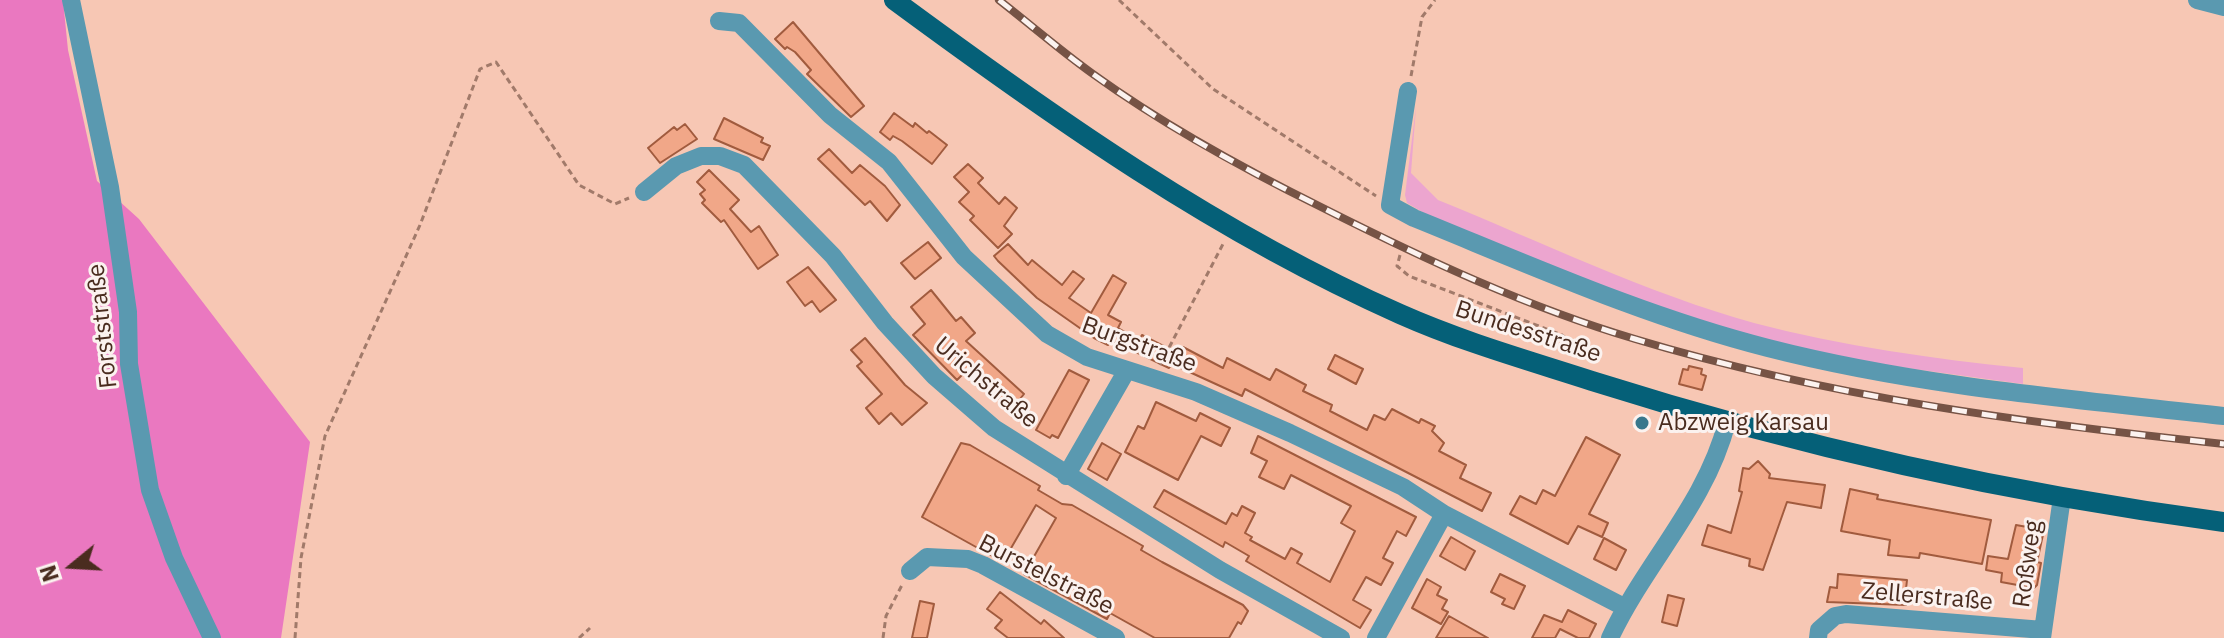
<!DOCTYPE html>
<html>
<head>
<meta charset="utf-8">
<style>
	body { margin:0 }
	#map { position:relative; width:2224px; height:638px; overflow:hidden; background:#f7c7b4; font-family:"IBM Plex Sans",sans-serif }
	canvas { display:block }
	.north { position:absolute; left:32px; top:526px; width:80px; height:80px; -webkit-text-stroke:6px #fbf2ef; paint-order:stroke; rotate:252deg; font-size:22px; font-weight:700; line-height:32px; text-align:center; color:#4a2c1f }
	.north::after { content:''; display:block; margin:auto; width:28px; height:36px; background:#4a2c1f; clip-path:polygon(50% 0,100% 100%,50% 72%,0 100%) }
</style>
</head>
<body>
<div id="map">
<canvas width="2224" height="638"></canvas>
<div class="north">N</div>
</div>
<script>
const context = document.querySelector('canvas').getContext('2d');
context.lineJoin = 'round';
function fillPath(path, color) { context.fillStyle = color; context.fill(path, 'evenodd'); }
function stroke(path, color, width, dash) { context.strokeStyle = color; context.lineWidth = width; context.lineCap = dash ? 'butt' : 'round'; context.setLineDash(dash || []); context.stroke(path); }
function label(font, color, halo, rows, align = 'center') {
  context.font = font + ' "IBM Plex Sans",sans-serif'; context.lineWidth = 6; context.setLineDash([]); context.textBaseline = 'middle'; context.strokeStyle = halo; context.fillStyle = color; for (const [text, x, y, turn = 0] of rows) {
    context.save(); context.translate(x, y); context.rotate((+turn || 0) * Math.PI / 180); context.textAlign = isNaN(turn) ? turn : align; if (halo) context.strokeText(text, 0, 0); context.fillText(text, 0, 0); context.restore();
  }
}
fillPath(new Path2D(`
	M1416,107L1411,173L1438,200C1539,241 1649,294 1754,323C1842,346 1933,359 2023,368V384L1878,364L1747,337L1607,289L1436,220L1407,203L1405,195Z`), '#eca5cf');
fillPath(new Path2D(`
	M0,0H63L68,50L97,181L139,219L310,442L281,638H0Z`), '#ea78c0');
const building = new Path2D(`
	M793,22L864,106L851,117L807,74L811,70L795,52L787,47L785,49L775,39Z
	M894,113L913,127L915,123L927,133L929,131L947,145L932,164L902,141L893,136L890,140L880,132Z
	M724,118L763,138L761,142L770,146L763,160L714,139Z
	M685,124L697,139L660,163L648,148L674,127L677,130Z
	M829,149L852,173L860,165L885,186L900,205L887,221L870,201L865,205L818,159Z
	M968,164L983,178L978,183L999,204L1005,197L1017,208L1004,226L1012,234L998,248L970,220L974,216L959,202L969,192L954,177Z
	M709,170L739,200L730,209L751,232L759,226L778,255L758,269L724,220L721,222L702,203L705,200L700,194L705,190L697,182Z
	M928,242L941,258L915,279L901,263Z
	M1008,244L1028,265L1032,260L1062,285L1073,271L1084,279L1069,298L1091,313L1113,275L1126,283L1108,315L1121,322L1118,328L1139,340L1142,335L1179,354L1183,347L1223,368L1227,358L1270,380L1276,369L1306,385L1303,391L1332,405L1330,411L1367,430L1374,415L1385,420L1392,409L1419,423L1421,419L1435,426L1432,431L1444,443L1439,451L1466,465L1460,478L1491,493L1482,511L1245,389L1242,396L1172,364L1169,368L1111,340L1108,345L1094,338L1037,298L998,261L994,256Z
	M808,267L836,300L820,312L812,301L805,306L787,282Z
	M931,290L956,321L961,317L975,333L966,341L1024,394L1012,409L965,372L957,380L913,335L925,324L911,307Z
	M865,338L905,385L927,403L902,425L891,413L879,424L866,408L882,394L857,366L862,362L851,350Z
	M1335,355L1363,369L1356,384L1328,369Z
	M1689,366L1702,369L1701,374L1706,376L1702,390L1679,384L1683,369L1688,370Z
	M1069,370L1089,380L1058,438L1052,435L1050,438L1036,430Z
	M1156,402L1196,421L1200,413L1230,428L1221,446L1201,436L1178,480L1125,452L1138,426L1144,429Z
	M1258,436L1416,517L1406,536L1397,531L1383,558L1393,563L1381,585L1366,577L1353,600L1371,610L1360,628L1246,561L1249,556L1225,542L1223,547L1154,507L1164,490L1226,524L1232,513L1237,516L1242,506L1255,513L1245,533L1252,537L1250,540L1285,559L1291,548L1302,554L1297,563L1330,582L1355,531L1341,523L1351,506L1291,475L1284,489L1259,477L1267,461L1251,453Z
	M1586,437L1620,455L1589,514L1608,523L1602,537L1578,526L1568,544L1510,514L1520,496L1536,504L1543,490L1555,496Z
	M961,443L970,445L1040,486L1038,490L1062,504L1072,505L1143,546L1141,550L1162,562L1243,605L1248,611L1241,624L1238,622L1229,638H1155L1110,613L1107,619L1024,574L1056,518L1036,505L1003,562L922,517Z
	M1102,443L1121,454L1107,480L1088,469Z
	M1758,461L1770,474L1769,478L1825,485L1821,508L1787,502L1763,570L1749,566L1750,559L1702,545L1708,525L1731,533L1742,492L1739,491L1743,468L1749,469Z
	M1850,489L1878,495L1877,499L1991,520L1982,564L1920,553L1919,558L1888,555L1890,540L1841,531Z
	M2016,525L2044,530L2037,562L2041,563L2037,585L2034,588L2001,582L2002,573L1986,570L1988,556L2008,559Z
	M1451,537L1475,551L1465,570L1440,556Z
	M1604,538L1626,550L1616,570L1594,559Z
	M1500,574L1525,586L1514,609L1502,604L1505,599L1491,592Z
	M1838,574L1907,580L1906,589L1911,595L1906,605L1827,602L1830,587L1837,588Z
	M1427,579L1441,587L1437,595L1447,600L1442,609L1448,612L1441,624L1412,608Z
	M1000,592L1041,624L1044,620L1064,638H1008L995,628L1002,620L987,609Z
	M1668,595L1684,599L1677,626L1662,622Z
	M920,601L934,604L927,638H912Z
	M1568,610L1596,624L1589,638H1578L1560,629L1555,638H1532L1544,615L1562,622Z
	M1449,616L1488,638H1436Z`);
fillPath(building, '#f1a788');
stroke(building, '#a15b3e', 2);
stroke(new Path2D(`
	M1119,0L1213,89L1376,196
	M1411,76L1422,17L1435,0
	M1400,255L1397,266L1409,276L1562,335L1572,343L1575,355
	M1160,365L1223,244
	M295,638L301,558L325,436L420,225L480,69L496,62L579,185L615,204L629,198
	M579,638L590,628
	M883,638L886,616L902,585`), '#a17a6a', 3, [6, 4]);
stroke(new Path2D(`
	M71,0L110,187L128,312L129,364L150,490L174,558L212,638
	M2197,0L2224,7
	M719,21L739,23L830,115L889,162L964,257L1047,334L1087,357L1196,392L1290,433L1403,487L1444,514L1624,607
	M1408,91L1390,205L1414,218C1530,265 1646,317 1768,348C1916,386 2072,399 2224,416
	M644,192L676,166L701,156H720L744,165L833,256L885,323L934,376L994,428L1220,570L1341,638
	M1066,476L1127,370
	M910,571L927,557L968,559L983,565L1116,638
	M1376,638L1444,514
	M1610,638C1645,563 1706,504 1727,422
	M1818,638L1819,630L1835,616L1846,614L2043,630
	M2042,638L2062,497`), '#5a99b0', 18);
stroke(new Path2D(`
	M894,0C1054,118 1217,233 1400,314C1463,342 1527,360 1592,381C1797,446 2011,494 2224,522`), '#056078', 20);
const rail = new Path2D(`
	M999,0C1031,25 1061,51 1093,74C1165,126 1244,169 1323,208C1424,259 1527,307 1635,339C1827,397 2026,423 2224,444`);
stroke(rail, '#765345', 8);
stroke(rail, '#fbf2ef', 5, [15]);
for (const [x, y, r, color] of [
	[1642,423,8,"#38778c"]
]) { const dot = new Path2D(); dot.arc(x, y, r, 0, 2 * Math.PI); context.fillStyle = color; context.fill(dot); stroke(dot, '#fbf2ef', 3); }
label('24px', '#4a2c1f', '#fbf2ef', [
	["Forststraße",103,326,-96],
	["Bundesstraße",1528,332,18],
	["Burgstraße",1139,345,20],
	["Urichstraße",986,383,40],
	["Roßweg",2028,564,-82],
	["Burstelstraße",1046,575,27],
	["Zellerstraße",1927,597,5]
]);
label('24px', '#4a2c1f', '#fbf2ef', [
	["Abzweig Karsau",1658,423]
], 'left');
</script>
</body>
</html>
